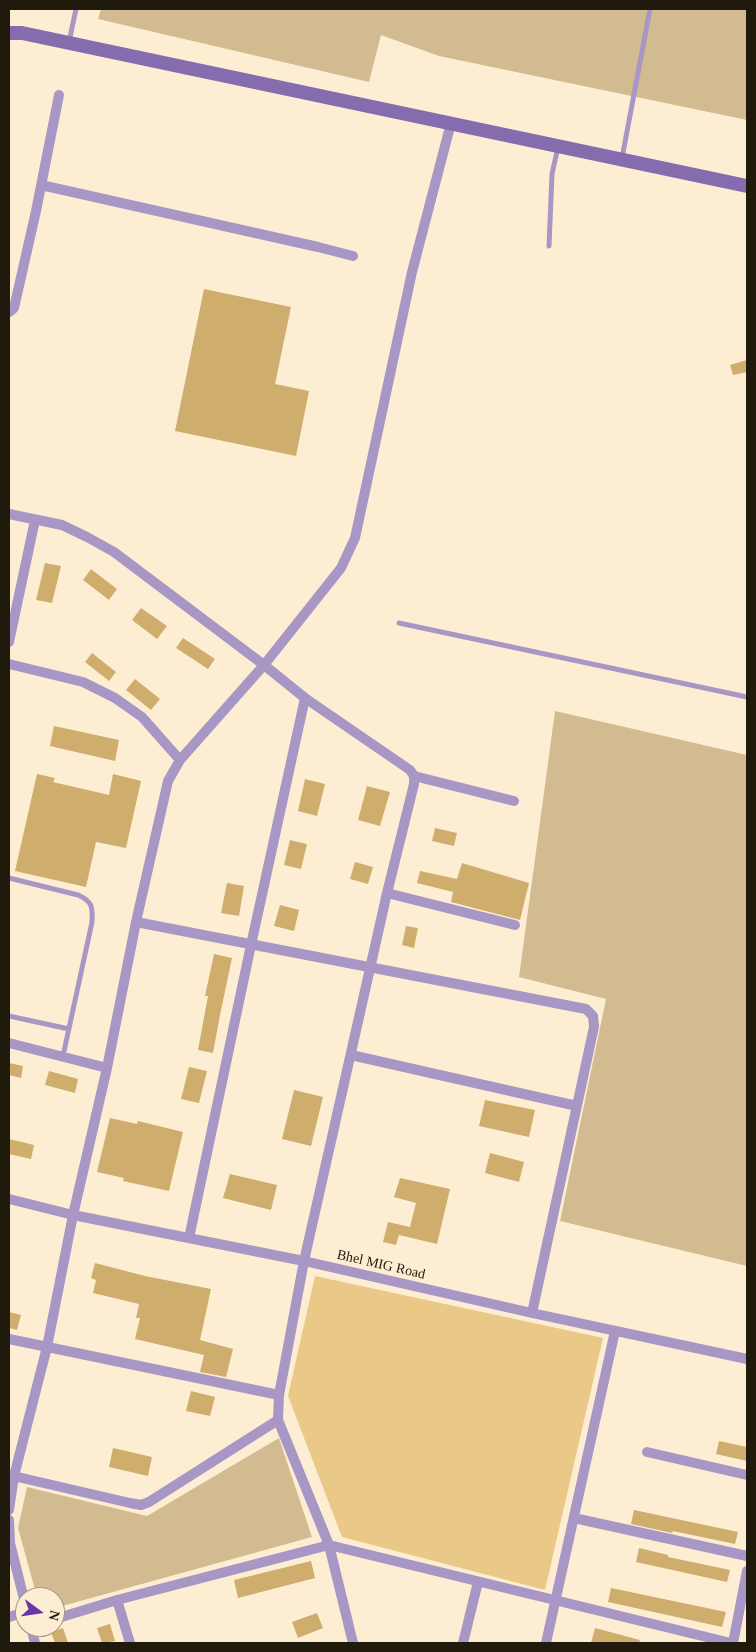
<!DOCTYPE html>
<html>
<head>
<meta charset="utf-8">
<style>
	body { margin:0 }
	#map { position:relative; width:756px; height:1652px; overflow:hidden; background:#fdeed3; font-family:"Times New Roman",serif }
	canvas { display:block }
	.frame { position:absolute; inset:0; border:10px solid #201a0d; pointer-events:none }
	.north { position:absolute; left:15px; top:1587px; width:50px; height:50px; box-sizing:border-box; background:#fdeed3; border:1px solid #a59984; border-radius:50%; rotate:104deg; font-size:14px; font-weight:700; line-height:20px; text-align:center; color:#201a0d }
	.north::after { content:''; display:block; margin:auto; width:18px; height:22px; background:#6b34aa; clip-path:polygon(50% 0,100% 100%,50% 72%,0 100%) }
</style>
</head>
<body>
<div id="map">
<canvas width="756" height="1652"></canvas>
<div class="frame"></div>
<div class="north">N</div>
</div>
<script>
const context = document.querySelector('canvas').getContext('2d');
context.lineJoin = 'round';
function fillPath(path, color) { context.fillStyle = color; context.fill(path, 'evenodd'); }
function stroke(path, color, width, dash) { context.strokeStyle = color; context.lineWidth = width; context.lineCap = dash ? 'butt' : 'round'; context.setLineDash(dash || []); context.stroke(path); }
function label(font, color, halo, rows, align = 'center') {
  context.font = font + ' "Times New Roman",serif'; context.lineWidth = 4; context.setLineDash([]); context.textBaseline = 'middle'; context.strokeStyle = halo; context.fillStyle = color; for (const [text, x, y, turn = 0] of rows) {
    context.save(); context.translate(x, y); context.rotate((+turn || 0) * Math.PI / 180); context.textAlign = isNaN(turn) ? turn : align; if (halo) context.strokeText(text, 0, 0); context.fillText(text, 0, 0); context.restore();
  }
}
fillPath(new Path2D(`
	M101,9H747V120L439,56L381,35L369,82L98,19Z
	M555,711L747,755V1266L560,1221L606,999L519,977Z
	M279,1438L312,1537L55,1608V1597H37L18,1528L27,1487L147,1516Z`), '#d2bb91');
fillPath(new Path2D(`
	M315,1276L603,1338L545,1590L342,1537L288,1396Z`), '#eac887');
fillPath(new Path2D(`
	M204,289L291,307L275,384L309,391L296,456L175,431Z
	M747,360V372L733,375L730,365Z
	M45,563L61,566L52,603L36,600Z
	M91,569L117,589L109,600L83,580Z
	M141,608L167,626L157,639L132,620Z
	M183,638L215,659L208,669L176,648Z
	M92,653L116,672L109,681L85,662Z
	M135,679L160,699L151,710L126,690Z
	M54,726L119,740L115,761L50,746Z
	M37,774L55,778L53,782L109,795L113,774L141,781L126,848L96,842L86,887L15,871Z
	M305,779L325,784L317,816L298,811Z
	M367,786L390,792L380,826L358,820Z
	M435,828L457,833L454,846L432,841Z
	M290,840L307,844L301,869L284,865Z
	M355,862L373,867L368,884L350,879Z
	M462,863L529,883L520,920L451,902L453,892L417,883L420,871L457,879Z
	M227,883L244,886L239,916L221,913Z
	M280,905L299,910L294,931L274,926Z
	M406,926L418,928L414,948L402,945Z
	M214,954L232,958L220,1015L213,1053L198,1050L208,996H205Z
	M9,1063L23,1066L21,1078L9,1075Z
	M189,1067L207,1071L199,1103L181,1099Z
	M49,1071L78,1079L75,1093L45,1085Z
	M294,1090L323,1097L311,1146L282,1139Z
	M485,1100L535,1110L529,1137L479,1126Z
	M110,1118L137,1124L138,1121L183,1132L169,1191L123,1181L124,1178L97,1172Z
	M9,1139L34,1145L31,1159L9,1154Z
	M490,1153L524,1162L519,1182L485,1173Z
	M230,1174L277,1185L271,1210L223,1198Z
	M400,1178L450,1189L437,1244L399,1235L396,1245L383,1242L388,1222L410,1227L416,1203L394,1197Z
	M95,1263L145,1276L211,1289L200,1340L233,1349L226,1377L200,1372L204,1355L135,1339L140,1318H136L139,1304L93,1293L96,1280L91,1278Z
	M9,1312L21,1315L17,1330L9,1328Z
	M191,1391L215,1397L210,1416L186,1411Z
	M719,1441L747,1447V1461L716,1454Z
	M113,1448L152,1457L148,1476L109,1467Z
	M634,1510L738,1532L735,1544L673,1531L672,1533L631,1524Z
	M639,1548L668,1555V1557L730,1570L727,1582L636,1562Z
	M311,1561L315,1578L238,1598L234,1580Z
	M611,1588L726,1612L722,1627L608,1602Z
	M317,1613L323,1628L298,1638L292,1622Z
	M110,1624L115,1641L102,1643L97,1628Z
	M63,1628L68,1643H55L51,1632Z
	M595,1628L640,1640L639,1643H591Z`), '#cead6d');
stroke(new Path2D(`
	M69,42L76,9
	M622,158L650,9
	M549,246L552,174L558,147
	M399,623L747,697
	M9,878L78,895C92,901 93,907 92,922L63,1056
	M9,1016L69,1029`), '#a897c5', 5);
stroke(new Path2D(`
	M41,185L318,247L353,256
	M9,312L14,308L36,211L59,95
	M9,514L62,525L87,537L114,552L264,665L305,698L410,770L414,776V784L387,893L304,1261L279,1395L278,1420L329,1545L353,1643
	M9,642L35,520
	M9,664L83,682L115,698L142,717L180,760
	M414,776L514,801
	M387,893L515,925
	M136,922L586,1009L593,1016L594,1027L532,1313
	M9,1043L107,1068
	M351,1055L577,1106
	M9,1199L73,1215L304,1261L532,1313L747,1359
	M189,1238L251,945L305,698
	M9,1339L279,1395
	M647,1452L747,1475
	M9,1475L130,1503L141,1505L149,1502L278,1420
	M9,1510L14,1476L47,1347L73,1215L107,1068L136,922L168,781L180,760L264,665L341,568L355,538L412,272L451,123
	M574,1518L747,1556
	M9,1520L10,1543L25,1603
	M117,1600L130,1643
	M9,1617L25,1612
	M55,1619L117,1600L329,1545L731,1643
	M31,1627L35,1643
	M463,1643L478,1582
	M546,1643L615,1331
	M733,1643L747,1571`), '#a897c5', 10);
stroke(new Path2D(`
	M9,33H22L747,186`), '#856cae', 14);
label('14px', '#201a0d', '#fdeed3', [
	["Bhel MIG Road",381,1265,13]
]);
</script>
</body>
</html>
